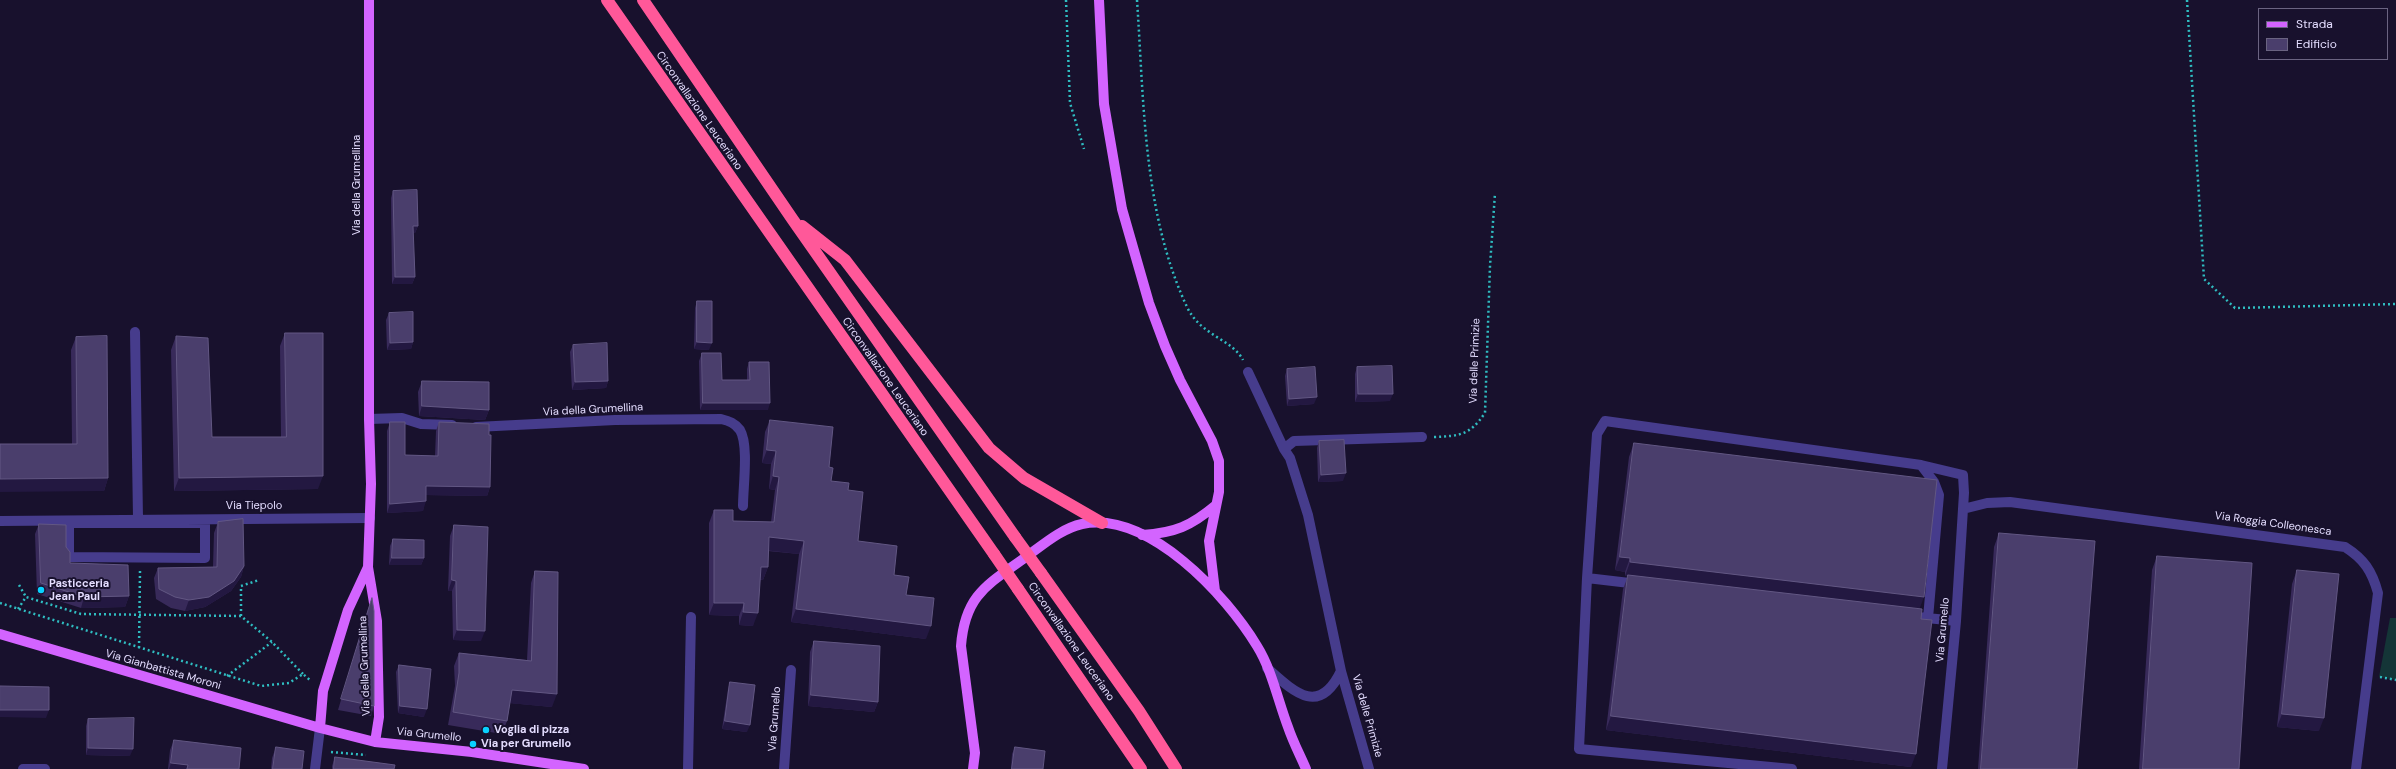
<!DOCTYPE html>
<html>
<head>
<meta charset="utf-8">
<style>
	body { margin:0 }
	#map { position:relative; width:2396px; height:769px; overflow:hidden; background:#18112d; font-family:"DM Sans",sans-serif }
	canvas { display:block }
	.legend { position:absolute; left:2258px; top:8px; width:130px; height:52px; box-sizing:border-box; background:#18112d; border:1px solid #6a6381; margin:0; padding:5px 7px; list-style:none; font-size:12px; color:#e4ddff }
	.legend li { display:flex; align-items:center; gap:8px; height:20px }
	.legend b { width:20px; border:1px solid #6a6381 }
</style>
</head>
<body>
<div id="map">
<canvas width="2396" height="769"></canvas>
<ul class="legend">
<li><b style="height:5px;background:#d364ff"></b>Strada</li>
<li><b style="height:11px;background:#4a3e6c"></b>Edificio</li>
</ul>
</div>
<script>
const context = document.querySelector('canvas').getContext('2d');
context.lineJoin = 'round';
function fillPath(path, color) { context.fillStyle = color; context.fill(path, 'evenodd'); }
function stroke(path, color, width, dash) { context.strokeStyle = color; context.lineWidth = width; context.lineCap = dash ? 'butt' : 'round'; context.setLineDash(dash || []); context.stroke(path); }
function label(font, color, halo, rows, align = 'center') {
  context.font = font + ' "DM Sans",sans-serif'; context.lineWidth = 4; context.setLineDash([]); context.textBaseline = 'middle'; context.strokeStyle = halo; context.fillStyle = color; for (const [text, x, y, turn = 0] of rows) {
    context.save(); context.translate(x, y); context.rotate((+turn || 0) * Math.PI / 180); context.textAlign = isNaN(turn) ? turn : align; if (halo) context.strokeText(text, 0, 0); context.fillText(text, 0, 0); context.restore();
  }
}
fillPath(new Path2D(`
	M2390,618H2396V680L2379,677Z`), '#143537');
stroke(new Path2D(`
	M1066,0L1070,103L1084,149
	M1137,0C1144,102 1143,213 1187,307C1201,336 1232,339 1243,360
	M2187,0L2204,279L2235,308L2396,304
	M1434,437C1460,436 1470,435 1485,413L1490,266L1495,193
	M19,585L26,597
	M0,603L261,686L289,683L303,674L311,681
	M18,609L26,597L81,614L241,616L272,642L303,674
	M241,616V586L259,580
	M139,648L140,571
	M227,676L272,642
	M2380,677L2396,680
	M331,752L366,755`), '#2fbdc1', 2.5, [2, 3]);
stroke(new Path2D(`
	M135,332L138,518
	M1248,372L1284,449
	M369,419L402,418L421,424L452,425
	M476,427L615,420L721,419C729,421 735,423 740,430C749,445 743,487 743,506
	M1921,465L1934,482L1939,495L1928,618
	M1963,509L1987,503L2010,502L2345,547C2364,559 2372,571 2378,593L2356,769
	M0,521L370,518
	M69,523H205V558L69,557Z
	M1587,578L1638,584
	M1908,616L1956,621
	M1267,668C1294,692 1319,717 1341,671
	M23,769H45
	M315,769L320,728
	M688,769L691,617
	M784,769L791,670
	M1369,769L1341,671L1308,515L1290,458L1284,449L1294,441L1422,437
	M1792,769L1579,749L1587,578L1597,434L1605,421L1921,465L1963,475L1964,493L1956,621L1942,769`), '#463c8c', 10);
stroke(new Path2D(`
	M369,0V419L371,484L368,567L377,621L379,717L375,742
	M1099,0L1104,104L1122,209L1149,303L1165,346L1180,380L1212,441L1219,461V492L1209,541L1215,591
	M1142,535C1175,533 1191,526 1216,505
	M0,634L320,728L375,742L472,752L584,769
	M320,728L323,691L348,610L368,567
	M973,769L975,753L961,646C965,592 991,583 1030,554C1045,543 1063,528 1082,524C1149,511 1226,595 1257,646C1272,670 1278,701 1288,727C1293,742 1300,755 1306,769`), '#d364ff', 10);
stroke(new Path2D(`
	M607,0L994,554
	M643,0L793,220L1015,537
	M802,226L845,260L989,448L1024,478L1102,523
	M1041,573L1139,711L1176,769
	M1018,589L1141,769`), '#ff5899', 12);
stroke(new Path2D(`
	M1015,537L1041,573
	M994,554L1018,589`), '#ff5899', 12);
fillPath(new Path2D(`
	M393,191L418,226L415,233H413L415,277L412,284H392L391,198Z
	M697,301L709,350L694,349L695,308Z
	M389,313L413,342L411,349L387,350L386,320Z
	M285,333L318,489L174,491L171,350L176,336L212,437H281L280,346Z
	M76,337L108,478L104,491L72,444L71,350Z
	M573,345L608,381L606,388L572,390L570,352Z
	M702,353L722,380H747V369L749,362L768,410H700L699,361Z
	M1357,367L1390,401L1355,402V374Z
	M1287,369L1314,404L1287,406L1285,376Z
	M422,381L489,410L485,420L419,416L418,392Z
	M770,420L829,467L831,481L848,490L858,541L894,575L906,595L926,639L791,622L799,554L768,551V567L763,580H760L753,626L739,625V616L709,615V523L714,510L733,521L771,522L775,490L769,489L771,464L762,463L765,432Z
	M390,422L405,455L435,456L436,431L439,422L490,487L487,496L426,495L423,511L387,513V431Z
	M1319,441L1343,481L1318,482L1317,448Z
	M1634,443L1919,609L1921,619L1911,767L1606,730L1623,589L1628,576H1625V572L1615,570L1629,457Z
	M218,522L244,566L241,577L231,591L205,607L185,611L171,608L156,599L154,578L158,568L213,567L214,533Z
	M39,524L66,547L70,563L129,596L125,607L81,608L37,594L35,534Z
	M454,525L481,641L453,640L452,591H448L450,536Z
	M1999,533L2077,769H1978L1994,547Z
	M393,539L424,558L421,565H389L390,546Z
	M2157,556L2239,769H2139L2152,570Z
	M2297,570L2319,731L2277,727L2292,584Z
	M535,571L552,707L510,703L507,721L502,734L448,725L455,686L454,666L459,653L527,660L531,583Z
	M372,598L374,706L371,716L338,710L368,609Z
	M814,641L878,702L874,712L808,706L810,652Z
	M399,665L424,717L398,713L396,672Z
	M730,682L747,732L722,729L728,689Z
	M88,719L130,756L86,755V726Z
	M174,740L239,769H168L170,750Z
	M276,747L302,769H271L272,758Z
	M1015,747L1043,769H1011L1012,754Z
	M335,757L394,769H332V766Z`), '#382a5a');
fillPath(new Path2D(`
	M413,226H418L415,233H410Z
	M395,277H415L412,284H392Z
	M413,342L411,349L387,350L390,343Z
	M697,342L712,343L709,350L694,349Z
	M608,381L606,388L572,390L575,382Z
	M1358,394H1393L1390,401L1355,402Z
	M1317,397L1314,404L1287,406L1289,399Z
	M703,403H770L768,410H700Z
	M422,406L489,410L485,420L419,416Z
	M767,450L776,451L771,464L762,463Z
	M1346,473L1343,481L1318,482L1321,475Z
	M323,476L318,489L174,491L179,478Z
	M773,476L779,477L775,490L769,489Z
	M108,478L104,491L0,492V479Z
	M426,486L490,487L487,496L422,495Z
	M426,501L423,511L387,513L390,504Z
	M769,537L804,541L799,554L764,550Z
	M1620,557L1630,558L1625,572L1615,570Z
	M392,558H424L421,565H389Z
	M1630,562L1924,597L1919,610L1625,576Z
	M244,566L241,577L231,591L205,607L185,611L189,600Z
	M761,567H768L763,580L757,579Z
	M452,580L456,581L452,591H448Z
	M129,596L125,607L81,608L84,597Z
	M714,603H744L739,616L709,615Z
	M796,609L931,626L926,639L791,622Z
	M743,612L758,613L753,626L739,625Z
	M457,630L485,631L481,641L453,640Z
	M512,690L557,694L552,707L508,703Z
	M811,695L878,702L874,712L808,706Z
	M400,706L427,709L424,717L398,713Z
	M0,710H49L46,718L0,717Z
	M2282,714L2324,718L2319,731L2277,727Z
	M1611,716L1916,754L1911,767L1606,730Z
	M725,721L750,725L747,732L722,729Z
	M88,748L133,749L130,756L86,755Z
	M171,763L188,765L186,769H169Z`), '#231841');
const building = new Path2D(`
	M417,190L418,226H413L415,277H395L393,191Z
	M697,301H712V343L697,342Z
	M413,312V342L390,343L389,313Z
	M285,333H323V476L179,478L176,336L208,338L212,437H286Z
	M107,336L108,478L0,479V444H77L76,337Z
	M607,343L608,381L575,382L573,345Z
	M702,353H721L722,380H750L749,362H769L770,403H703Z
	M1392,366L1393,394H1358L1357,367Z
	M1315,367L1317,397L1289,399L1287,369Z
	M422,381L489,382V410L422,406Z
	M770,420L833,427L829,467L833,468L831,481L849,483L848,490L863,492L858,541L897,546L894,575L909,577L906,595L934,598L931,626L796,609L804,541L769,537L768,567H761L758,613L743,612L744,603H714V510H733V521L774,522L779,477L773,476L776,451L767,450Z
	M390,422H405V455L438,456L439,422L489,424V435H491L490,487L426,486V501L390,504Z
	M1344,440L1346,473L1321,475L1319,441Z
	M1634,443L1937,480L1924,597L1630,562V558L1620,557Z
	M243,519L244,566L234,581L209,597L189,600L175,597L159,589L158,568L217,567L218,522Z
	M39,524L66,525V547L70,552V563L128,565L129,596L84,597L41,583Z
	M454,525L488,527L485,631L457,630L456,581L452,580Z
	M1999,533L2095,541L2077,769H1981Z
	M393,539L424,540V558H392Z
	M2157,556L2252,563L2239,769H2143Z
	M2297,570L2339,574L2324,718L2282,714Z
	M535,571L558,572L557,694L512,690L507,721L453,712L459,673V653L531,661Z
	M1628,575L1922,609L1921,619L1932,620L1916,754L1611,716Z
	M372,598L374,611V706L341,699Z
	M814,641L880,646L878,702L811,695Z
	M399,665L431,669L427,709L400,706Z
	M730,682L755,685L750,725L725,721Z
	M0,686L49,687V710H0Z
	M134,718L133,749L88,748V719Z
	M174,740L241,748L239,769H187L188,765L171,763Z
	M276,747L304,751L302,769H273Z
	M1015,747L1045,751L1043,769H1012Z
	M335,757L395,765L394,769H334Z`);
fillPath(building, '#4a3e6c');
stroke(building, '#625783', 1);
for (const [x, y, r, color] of [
	[41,590,4,"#09d1ff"],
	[486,730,4,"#09d1ff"],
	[473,744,4,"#09d1ff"]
]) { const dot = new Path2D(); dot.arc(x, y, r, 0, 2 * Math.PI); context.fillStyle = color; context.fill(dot); stroke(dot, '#18112d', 1.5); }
label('11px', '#e4ddff', '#18112d', [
	["Circonvallazione Leuceriano",699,111,55],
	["Via della Grumellina",357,185,-90],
	["Via delle Primizie",1475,361,-88],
	["Circonvallazione Leuceriano",885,377,55],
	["Via della Grumellina",593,410,-3],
	["Via Tiepolo",254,506],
	["Via Roggia Colleonesca",2273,524,8],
	["Via Grumello",1943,630,-85],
	["Circonvallazione Leuceriano",1071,642,55],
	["Via della Grumellina",365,666,-92],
	["Via Gianbattista Moroni",163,670,16],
	["Via delle Primizie",1367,716,74],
	["Via Grumello",775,719,-86],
	["Via Grumello",429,735,6]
]);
label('bold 11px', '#e4ddff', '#18112d', [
	["Pasticceria",49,584],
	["Jean Paul",49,597],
	["Voglia di pizza",494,730],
	["Via per Grumello",481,744]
], 'left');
</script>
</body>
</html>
